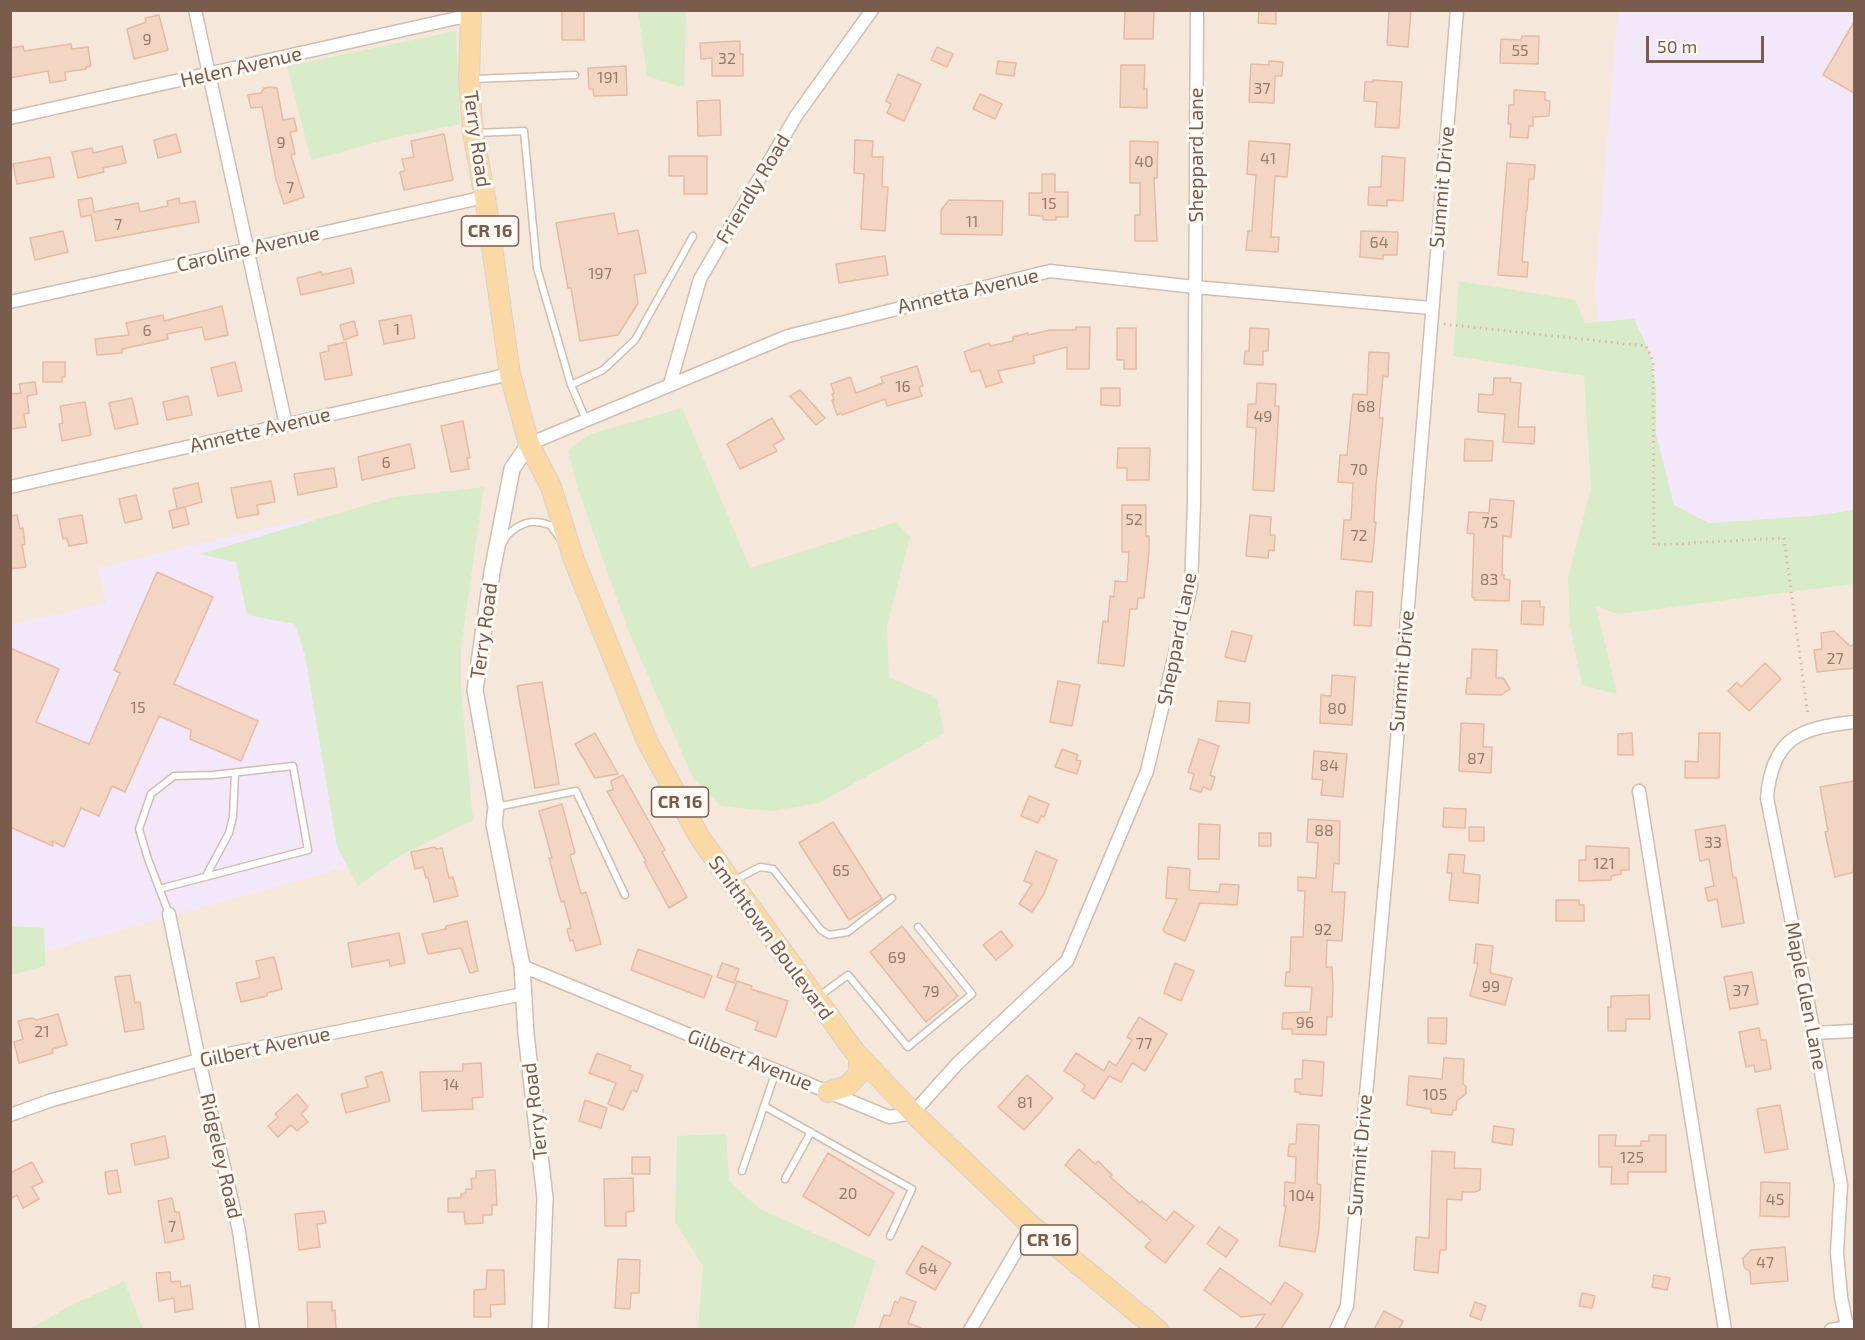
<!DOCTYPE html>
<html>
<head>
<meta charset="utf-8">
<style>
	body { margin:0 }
	#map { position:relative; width:1865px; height:1340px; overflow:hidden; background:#fdf6ec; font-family:"Exo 2",sans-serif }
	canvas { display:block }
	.frame { position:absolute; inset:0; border:12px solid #7a5c4d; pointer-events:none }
	.scale { position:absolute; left:1646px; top:36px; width:118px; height:27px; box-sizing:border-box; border:3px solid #7a5c4d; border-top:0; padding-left:8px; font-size:18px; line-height:21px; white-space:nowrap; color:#7a5c4d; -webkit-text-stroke:4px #fffaf3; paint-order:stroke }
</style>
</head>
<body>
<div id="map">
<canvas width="1865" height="1340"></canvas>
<div class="frame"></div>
<div class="scale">50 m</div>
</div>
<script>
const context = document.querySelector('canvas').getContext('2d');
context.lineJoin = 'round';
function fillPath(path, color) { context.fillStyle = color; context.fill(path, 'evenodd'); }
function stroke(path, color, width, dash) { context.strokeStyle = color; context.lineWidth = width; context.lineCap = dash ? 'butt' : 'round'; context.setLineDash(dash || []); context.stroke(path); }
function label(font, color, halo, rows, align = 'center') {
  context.font = font + ' "Exo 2",sans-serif'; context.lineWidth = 6; context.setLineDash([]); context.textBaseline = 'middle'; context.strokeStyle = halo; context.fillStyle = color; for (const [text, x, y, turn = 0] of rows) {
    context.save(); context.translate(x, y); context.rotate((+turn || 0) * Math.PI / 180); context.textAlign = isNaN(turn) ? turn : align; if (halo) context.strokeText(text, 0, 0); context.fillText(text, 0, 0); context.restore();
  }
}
fillPath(new Path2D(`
	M11,11H1854V1329H11Z`), '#f5e8da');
fillPath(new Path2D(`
	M1618,11H1854V569L1627,593L1595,288Z
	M309,518L357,864L11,961L10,625L106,603L98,568Z`), '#f3e8fa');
fillPath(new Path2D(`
	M638,11H686L684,88L647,76Z
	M456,31L460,124L393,138L311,160L287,66Z
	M1459,281L1575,300L1585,323L1634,319L1650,353L1656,388V434L1674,505L1709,523L1812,516L1854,510V584L1617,614L1596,606L1617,694L1582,685L1570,626L1568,578L1591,488L1584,376L1453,356Z
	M682,408L750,568L896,522L910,537L887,625L889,677L937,698L944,733L819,803L771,811L721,806L693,778L628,630L577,486L568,450L590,434Z
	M484,487L461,647V690L473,820L401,855L358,886L337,847L305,655L295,624L247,615L236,562L200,554L394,497Z
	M11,926L44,928L45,966L11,975Z
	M726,1134L729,1181L760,1209L876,1261L853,1329H698L703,1266L675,1222L677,1136Z
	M124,1281L143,1329H30L68,1307Z`), '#d8ecc9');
const building = new Path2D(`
	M562,10H584V40H562Z
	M1125,10H1154L1153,39H1124Z
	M1259,10H1276V24L1258,23Z
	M1389,10H1411L1408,47L1387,45Z
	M159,15L168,50L134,59L127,29L146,22L145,18Z
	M1854,22V93L1823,75Z
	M1522,36H1539L1538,64L1500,63L1501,39L1521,40Z
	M740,41V54H743V76H712V58L701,59L700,43Z
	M71,44L72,49L88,47L91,66L86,67V69L65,72L66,80L50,83L48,71L10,78V48L23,46L24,51Z
	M937,47L953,54L947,67L931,60Z
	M998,61L1016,63L1014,76L996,74Z
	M1269,61L1283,62L1282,76H1275L1274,103L1249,102L1251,64L1269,65Z
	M1121,65H1145L1144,89H1147V108L1120,107Z
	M626,66L627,95L594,96L593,89H589L588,68Z
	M898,74L921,84L904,121L887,113L891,104L886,101Z
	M1373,80L1402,82L1399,128L1375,127L1377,102L1364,101L1365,82H1373Z
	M270,87L277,88L283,120L294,118L297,131L290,132L295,154L291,155L304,197L284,204L276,179L262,107L251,108L248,95L261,93L264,88Z
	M1514,90L1545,92V100L1550,101L1549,116L1533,117V126H1529L1528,138L1510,137L1511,124H1508L1509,105H1514Z
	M980,94L1002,104L995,119L973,109Z
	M720,100L721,135L698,136L697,101Z
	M176,134L181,152L158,158L154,140Z
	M444,134L453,180L404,190L400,172L405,171L402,159L414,157L411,141Z
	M855,140L873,141L872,157H883L882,187H888L885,231L861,229L864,174L854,173Z
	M1130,141L1158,142L1157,178H1154L1157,241H1135V215H1140V183H1130Z
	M1249,141L1290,144L1287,177L1275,176L1271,237H1279L1278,252L1246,250L1248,231H1252L1256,175L1247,174Z
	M122,146L126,163L103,168L104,172L78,178L72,152L92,148L93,153Z
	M669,156H707V194H684V176H669Z
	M1382,156L1405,158L1403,201L1387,200V206L1368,205L1369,187H1381Z
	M50,157L54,177L17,184L13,164Z
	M1507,163L1535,165L1534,179H1529L1527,211H1526L1522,262H1528L1527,277L1498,275Z
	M1042,174H1055V192H1068V217H1056V220H1043V216L1029,215V193H1042Z
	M92,198L94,212L138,203L140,212L168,206L167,201L179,198L180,204L195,201L199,222L96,241L91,215L81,217L78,200Z
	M949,200L1003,201L1002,235L941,234V210Z
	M614,213L618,234L638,230L646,273L634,275L638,303L618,335L580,341L571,288H568L556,223Z
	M63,231L68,252L35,260L30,238Z
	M1361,231L1398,232L1397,255H1383V259L1360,257Z
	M885,256L888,275L839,283L836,264Z
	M351,268L354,283L301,295L297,278L321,272L322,275Z
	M222,306L228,335L205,340L202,327L167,334L168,339L122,349V353L97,355L95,339L129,335L126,323L163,315L164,321Z
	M411,315L415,338L384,344L379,321Z
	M354,321L358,335L344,340L340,325Z
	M1076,327H1090L1089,369H1067V347L1033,356L1035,363L998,371L1002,382L986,387L980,370L971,372L964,352L989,343L990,346L1013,341V337L1028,333V335L1050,330H1076Z
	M1117,328H1136V369H1124V360H1117Z
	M1250,328L1269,329L1268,351H1263V365L1244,364L1245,351H1249Z
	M346,342L352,375L325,380L320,353L329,351L328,346Z
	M1369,352L1389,353L1388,377L1383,376L1379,418H1383L1376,485L1374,522H1376L1372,562L1341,559L1344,520H1351L1353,483L1338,482L1340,455H1347L1353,394L1367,395Z
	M43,362H65V377H62V382H43Z
	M235,362L242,391L218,396L211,368Z
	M917,366L923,386L919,387L922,396L887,406L885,399L842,415L841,413L837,415L832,400H834L832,394L834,393L831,384L850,377L856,393L883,383L881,377Z
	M1494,378H1511L1510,382L1521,383L1518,427H1535L1534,444L1503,442L1505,414L1478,412L1479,394L1493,395Z
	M35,382L37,394L27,396L29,413L24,414L26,427L10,429V394L21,393L19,384Z
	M1257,383L1276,384L1275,406H1279L1274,491L1253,490L1256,428L1247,427L1248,404H1256Z
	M1101,388H1120V406L1101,405Z
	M800,390L825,418L816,425L790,396Z
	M188,396L192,415L167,420L163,402Z
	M132,398L138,424L115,429L109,403Z
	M85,402L91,435L62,441L59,424L63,423L60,406Z
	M772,418L784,439L773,445L777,451L740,469L727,444Z
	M463,421L470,458H467L469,469L451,472L441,426Z
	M1465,439L1493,441L1492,461H1464Z
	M410,444L415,468L362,480L358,457Z
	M1118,448H1150L1149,480H1127V468H1117Z
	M334,468L337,487L298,495L294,474Z
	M271,481L275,502L257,505L259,514L237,518L231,488Z
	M198,483L202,502L177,509L173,489Z
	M136,495L142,519L125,523L119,499Z
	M1490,499L1514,501L1511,537L1503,536L1502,575H1504V579L1510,580L1509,601L1474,600L1475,598L1472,597L1474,534L1467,533L1469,512L1489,513Z
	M1122,505H1146V536H1149V552L1144,598H1138L1137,609H1130L1124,666L1098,663L1103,621L1108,622L1110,596L1114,597L1115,581L1127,582L1129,552H1122Z
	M185,507L189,524L173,528L169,511Z
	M17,515L20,529L23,528L25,544L22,545L26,567L10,569V516Z
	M82,515L87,543L69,546L67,538L63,539L59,519Z
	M1250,515L1271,517L1270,535H1275L1274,551L1269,550L1268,558L1246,556Z
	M157,572L213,597L174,684L258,721L241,761L190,739L191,730L159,716L125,792L112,786L99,816L81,808L64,847L52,841L53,846L10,827V648L59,669L36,722L89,744L120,673L114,670Z
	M1356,591L1373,592L1371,626L1354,625Z
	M1522,601H1540V607H1544L1543,625L1521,624Z
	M1232,631L1252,636L1245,662L1225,657Z
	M1834,631L1850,646L1854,645V668L1817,672L1814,650L1822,649L1821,633Z
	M1472,649L1497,650L1496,678H1503L1510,689L1501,695L1466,694L1467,678H1471Z
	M1765,663L1781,679L1749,711L1728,691L1737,682L1741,687Z
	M1332,675L1355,677L1352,725L1320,723L1321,695L1331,696Z
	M1058,681L1080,685L1072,726L1050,722Z
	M542,682L559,784L535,788L517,686Z
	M1218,701L1250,703L1249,723L1216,721Z
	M1461,723L1484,724L1483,747H1492L1491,773L1459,771Z
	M595,733L618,774L595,778L575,744Z
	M1632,733L1633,755H1618V734Z
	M1699,733H1720L1719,778H1685V761L1698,762Z
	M1199,739L1219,746L1210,775L1215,777L1211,790L1203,787L1201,792L1190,789L1194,774L1188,772Z
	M1062,749L1078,755L1076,760L1081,761L1077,774L1055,767Z
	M1314,751L1347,754L1343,797L1321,795L1323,780L1312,779Z
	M623,775L665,850L662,852L687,897L669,908L644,862L646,861L607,791L613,790L611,781Z
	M1854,781V872L1835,877L1825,832L1828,831L1820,787Z
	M1029,796L1049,804L1044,817L1041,816L1038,823L1021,816Z
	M562,804L575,853L570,855L581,894L586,892L601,944L576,951L573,940L570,941L567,929L571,928L564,901L561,902L549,858H552L539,811Z
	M1444,808L1466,809L1465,828L1443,827Z
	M1308,819L1340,821L1339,864L1334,863L1332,892H1345L1344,911L1342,941L1327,940L1326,967H1332L1333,987L1332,1017H1327L1326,1035L1292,1034V1029H1282L1283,1013L1310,1012L1312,987L1285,986L1286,972H1290L1291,937H1303L1305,891H1298V877L1316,878L1318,843L1307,842Z
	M833,822L882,899L849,920L799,843Z
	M1199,824L1220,825L1219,859H1198Z
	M1725,825L1733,878L1736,877L1744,923L1722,927L1717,899L1708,901L1705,888L1714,886L1709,859L1700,861L1695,830Z
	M1469,827H1484V841H1469Z
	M1259,833H1271V846H1259Z
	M1586,846L1629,848V870H1621V874L1611,876V880L1579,881V860H1586Z
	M435,847L436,849L442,848L449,878L453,877L458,896L434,902L428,877L426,878L423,867L415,869L411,852Z
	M1036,851L1057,860L1044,894L1032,912L1019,904L1032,884L1024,881Z
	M1449,854L1465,855L1463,873L1480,875L1478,903L1449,900L1452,873H1447Z
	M1168,867L1190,869L1189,890L1219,892L1220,884L1239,885L1237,905L1200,903L1185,941L1166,933L1163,930L1177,899L1166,898Z
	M1556,900H1579V905H1584V921H1556Z
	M467,921L478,971L470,973L461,948L428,954L422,934L446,929V926Z
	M902,926L958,996L926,1022L870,952Z
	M1001,931L1013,946L996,960L983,945Z
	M399,933L405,963L390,966L389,960L352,967L348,943Z
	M1476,944L1493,946L1490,973L1512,978L1505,1005L1470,996L1478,963H1474Z
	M638,949L712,976L704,998L631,970Z
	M274,957L282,989L267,993V996L241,1002L236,983L260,978L256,961Z
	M722,963L739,969L734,983L717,977Z
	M1175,963L1194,971L1181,1001L1164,993Z
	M1752,972L1758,1004L1730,1009L1724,977Z
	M130,975L135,1003L140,1002L144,1029L125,1032L115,977Z
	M737,981L752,986L751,989L788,1001L776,1037L755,1030L758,1022L726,1010Z
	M1649,995L1650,1019H1626V1031H1608V1007H1611V996Z
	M58,1014L67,1045L52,1049L53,1053L19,1063L14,1042L23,1039L18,1021L31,1018L37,1020Z
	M1139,1017L1167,1034L1145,1071L1132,1063L1121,1082L1109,1076L1094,1099L1082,1091L1085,1085L1064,1071L1076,1053L1104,1071L1109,1061L1116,1066L1132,1040L1127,1037Z
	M1428,1018H1447L1446,1044L1428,1043Z
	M1759,1028L1761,1040H1766L1771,1069L1755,1072L1754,1065L1746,1067L1739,1032Z
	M597,1053L631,1066L629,1070L643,1075L637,1092L632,1090L623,1110L608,1104L616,1083L589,1073Z
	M1444,1058L1464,1059L1463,1084L1466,1086V1094L1457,1101L1456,1110H1453L1452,1115L1431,1113V1109L1407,1105L1409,1076L1442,1079Z
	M1303,1060L1324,1062L1322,1096L1300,1094V1092H1295V1079H1302Z
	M481,1063L483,1097L472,1098L473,1109L422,1111L420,1072L463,1071V1064Z
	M382,1072L390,1101L346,1113L341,1094L368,1087L365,1077Z
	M1027,1075L1053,1098L1024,1130L998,1107Z
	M297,1094L308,1107L301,1114L308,1122L297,1131L291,1125L278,1137L268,1126L278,1117L275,1114Z
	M585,1100L607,1108L601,1128L579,1121Z
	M1780,1105L1788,1149L1765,1153L1757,1109Z
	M1297,1124L1319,1125L1317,1184L1321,1185L1319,1229L1315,1252L1279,1246L1286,1206H1284L1285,1182L1295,1183L1296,1157L1288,1156L1289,1144H1296Z
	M1494,1126L1514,1129L1512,1145L1492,1142Z
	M1599,1135H1616L1615,1146H1641V1141H1649V1135H1666V1172H1628V1184H1611L1612,1167H1599Z
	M165,1136L169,1158L135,1165L131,1144Z
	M1079,1149L1095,1164L1098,1161L1112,1175L1110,1177L1140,1203L1142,1201L1166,1221L1174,1211L1194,1226L1165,1263L1145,1247L1151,1240L1065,1165Z
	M1432,1151L1455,1152L1454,1168L1481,1169L1480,1190L1475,1192H1462V1200L1447,1199L1446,1250H1440L1438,1273L1414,1270L1416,1237L1429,1238Z
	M828,1153L894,1193L869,1236L803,1196Z
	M632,1157H650V1174H632Z
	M32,1162L43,1182L32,1187L39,1199L23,1208L17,1195L10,1199V1173Z
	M117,1170L121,1192L108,1194L105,1172Z
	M495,1170L497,1205H492V1215H483V1223L465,1224L464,1212H448V1198H461V1194L466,1193V1189H472L471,1179L476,1178V1171Z
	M633,1178L634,1211L626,1212V1226H605L604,1179Z
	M1761,1182L1790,1183L1789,1217L1760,1216Z
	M172,1198L175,1212H179L184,1239L165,1243L158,1201Z
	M324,1211L326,1223L317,1224L320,1247L299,1250L295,1214Z
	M1219,1227L1238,1240L1226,1257L1207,1244Z
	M922,1246L951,1263L935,1290L906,1273Z
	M1785,1247L1788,1281L1751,1284L1750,1272L1744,1267L1743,1258L1751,1250Z
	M618,1259L640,1260L639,1293H631L630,1309L615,1308Z
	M1220,1268L1271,1304L1285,1282L1303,1294L1281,1329H1255L1265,1314L1241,1317L1204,1290Z
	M487,1270H504L505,1304L490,1305L491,1317H474V1290L486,1289Z
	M170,1272L171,1282L180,1281L181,1287L190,1285L193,1309L175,1312L174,1298L159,1301L156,1273Z
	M1654,1275L1670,1278L1667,1290L1652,1287Z
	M1582,1293L1595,1296L1592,1308L1579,1306Z
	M901,1297L916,1302L908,1323L921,1328V1329H879L884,1315L890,1316L895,1301L898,1303Z
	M307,1302H332V1311L335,1310L336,1329H308Z
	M1475,1302L1486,1306L1481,1320L1470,1316Z
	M1384,1311L1403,1321L1399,1329H1374Z`);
fillPath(building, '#f3d5c3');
stroke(building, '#e6bba3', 1.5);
const service = new Path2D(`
	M473,79L575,75
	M477,133L524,131L537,268L571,385L603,370L635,340L693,236
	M571,385L586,420
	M503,543C507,532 523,521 535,522C540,522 546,524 550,525L559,537
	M496,807L576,791L625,895
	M206,876L229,833L233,817L235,773
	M733,881L760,867L773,869L821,930L829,935L848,932L892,898
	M159,889L308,850L293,766L213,775L174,776L151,794L139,829L148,859L169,914
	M818,997L848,975L908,1047L972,994L918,927
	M764,1106L912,1189L890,1236
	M742,1171L776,1071
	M785,1179L811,1132`);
const minor = new Path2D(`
	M195,10L286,425
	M10,118L457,18L471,16
	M10,302L485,197
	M670,384L700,279L796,116L872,10
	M529,444L788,336L1050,271L1195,287L1431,308
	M10,487L510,374
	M1639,791L1725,1330
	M169,914L199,1060L239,1231L253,1330
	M522,966L889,1117L913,1113L958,1063L1067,961L1147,771L1191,587L1194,503L1197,10
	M1814,1033L1854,1031
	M10,1115L52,1100L199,1060L523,994
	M1847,1327L1841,1297L1837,1252L1841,1185L1814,1033L1767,798C1772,738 1799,728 1854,722
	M970,1330L1022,1241L1032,1226
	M1336,1330L1347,1306L1387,862L1457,10
	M1831,1330L1853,1326`);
const tertiary = new Path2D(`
	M529,444L512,469L492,572L475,690L496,807L494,824L522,966L526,1034L545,1198L540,1330`);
const primary = new Path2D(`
	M471,10L469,79L473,133L485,197L510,374L529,444L551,487L574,560L647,741L700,838L855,1052L913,1113L1032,1226L1158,1330
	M828,1092L847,1086L859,1074V1057`);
stroke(service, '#d1beb0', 9);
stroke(minor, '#d1beb0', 15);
stroke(tertiary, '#d1beb0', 18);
stroke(primary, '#dad1cd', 22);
stroke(new Path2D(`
	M1444,324L1646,346L1653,361L1654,545L1784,538L1808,716`), '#d9b8a5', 3, [1.5, 4.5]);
stroke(service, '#fff', 6);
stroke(minor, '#fff', 12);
stroke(tertiary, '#fff', 15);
stroke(primary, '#fbd9a5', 20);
label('16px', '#987a6a', null, [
	["9",147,40],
	["55",1520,51],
	["32",727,59],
	["191",608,78],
	["37",1262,89],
	["9",281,143],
	["41",1268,159],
	["40",1144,162],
	["7",290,188],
	["15",1049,204],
	["11",972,222],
	["7",118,225],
	["64",1379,243],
	["197",600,274],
	["1",397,330],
	["6",147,331],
	["16",903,387],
	["68",1366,407],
	["49",1263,417],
	["6",386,463],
	["70",1359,470],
	["52",1134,520],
	["75",1490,523],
	["72",1359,536],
	["83",1489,580],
	["27",1835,659],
	["15",138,708],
	["80",1337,709],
	["87",1476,759],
	["84",1329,766],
	["88",1324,831],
	["33",1713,843],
	["121",1604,864],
	["65",841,871],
	["92",1323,930],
	["69",897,958],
	["99",1491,987],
	["37",1741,991],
	["79",931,992],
	["96",1305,1023],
	["21",42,1032],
	["77",1144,1044],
	["14",451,1085],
	["105",1435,1095],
	["81",1025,1103],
	["125",1632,1158],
	["20",848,1194],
	["104",1302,1196],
	["45",1775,1200],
	["7",172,1227],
	["47",1765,1263],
	["64",928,1269]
]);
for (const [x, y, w] of [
	[490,231,57],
	[680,802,57],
	[1049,1240,57]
]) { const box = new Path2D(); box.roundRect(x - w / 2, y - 15, w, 30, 4.5); context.fillStyle = '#fffaf3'; context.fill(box); stroke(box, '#7a5c4d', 1.5); }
label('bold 18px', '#7a5c4d', null, [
	["CR 16",490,231],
	["CR 16",680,802],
	["CR 16",1049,1240]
]);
label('20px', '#7a5c4d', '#fffaf3', [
	["Helen Avenue",241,67,-13],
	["Terry Road",477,139,82],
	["Sheppard Lane",1196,155,-90],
	["Summit Drive",1442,187,-85],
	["Friendly Road",753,189,-59],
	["Caroline Avenue",248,249,-13],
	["Annetta Avenue",968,291,-13],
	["Annette Avenue",260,430,-13],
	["Terry Road",484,631,-82],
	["Sheppard Lane",1177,639,-79],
	["Summit Drive",1402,671,-85],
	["Smithtown Boulevard",771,938,54],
	["Maple Glen Lane",1806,996,79],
	["Gilbert Avenue",265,1047,-12],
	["Gilbert Avenue",750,1060,22],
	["Terry Road",535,1111,-97],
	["Summit Drive",1360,1155,-85],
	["Ridgeley Road",221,1156,77]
]);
</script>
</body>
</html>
